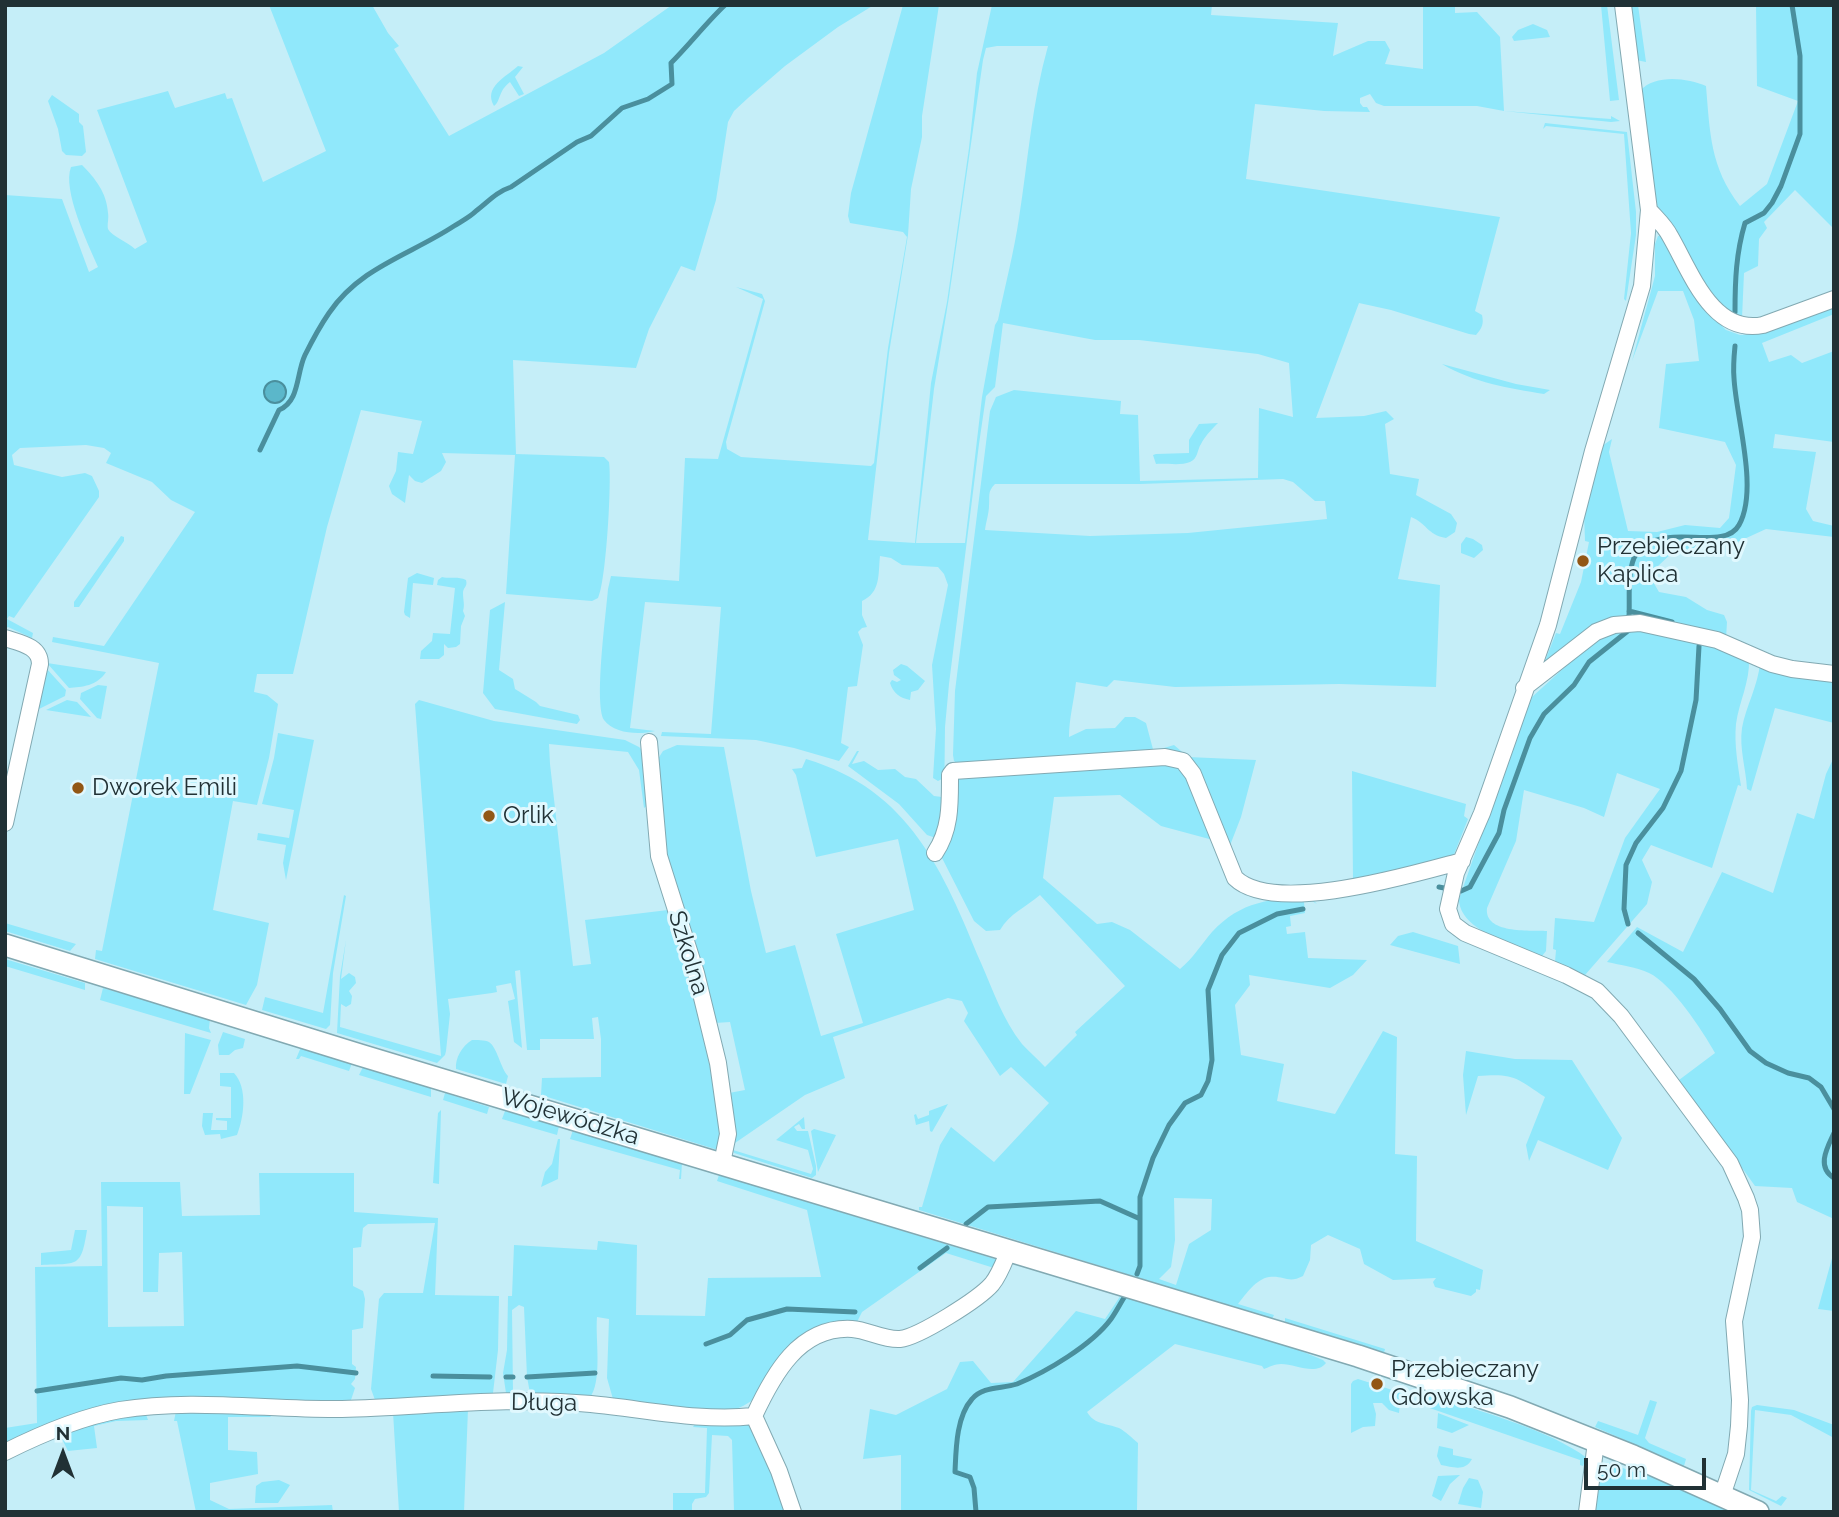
<!DOCTYPE html>
<html>
<head>
<meta charset="utf-8">
<style>
	body { margin:0 }
	#map { position:relative; width:1839px; height:1517px; overflow:hidden; background:#c5eef8; font-family:Raleway,sans-serif }
	canvas { display:block }
	.frame { position:absolute; inset:0; border:7px solid #213135; pointer-events:none }
	.north { position:absolute; left:28px; top:1419px; width:70px; height:70px; -webkit-text-stroke:5px #e0f8fe; paint-order:stroke; rotate:0deg; font-size:19px; font-weight:700; line-height:28px; text-align:center; color:#213135 }
	.north::after { content:''; display:block; margin:auto; width:24px; height:32px; background:#213135; clip-path:polygon(50% 0,100% 100%,50% 72%,0 100%) }
	.scale { position:absolute; left:1584px; top:1458px; width:122px; height:32px; box-sizing:border-box; border:4px solid #213135; border-top:0; padding-left:9px; font-size:21px; line-height:24px; white-space:nowrap; color:#213135; -webkit-text-stroke:5px #e0f8fe; paint-order:stroke }
</style>
</head>
<body>
<div id="map">
<canvas width="1839" height="1517"></canvas>
<div class="frame"></div>
<div class="north">N</div>
<div class="scale">50 m</div>
</div>
<script>
const context = document.querySelector('canvas').getContext('2d');
context.lineJoin = 'round';
function fillPath(path, color) { context.fillStyle = color; context.fill(path, 'evenodd'); }
function stroke(path, color, width, dash) { context.strokeStyle = color; context.lineWidth = width; context.lineCap = dash ? 'butt' : 'round'; context.setLineDash(dash || []); context.stroke(path); }
function label(font, color, halo, rows, align = 'center') {
  context.font = font + ' Raleway,sans-serif'; context.lineWidth = 6; context.setLineDash([]); context.textBaseline = 'middle'; context.strokeStyle = halo; context.fillStyle = color; for (const [text, x, y, turn = 0] of rows) {
    context.save(); context.translate(x, y); context.rotate((+turn || 0) * Math.PI / 180); context.textAlign = isNaN(turn) ? turn : align; if (halo) context.strokeText(text, 0, 0); context.fillText(text, 0, 0); context.restore();
  }
}
fillPath(new Path2D(`
	M269,5H372L388,33L399,46L394,49L449,136L604,53L672,5H874L838,27L785,66L748,98L734,111L728,122L716,200L695,271L681,266L649,329L636,368L513,360L516,454L604,457L609,462C612,481 606,584 598,598L592,601L506,594L515,455L442,453L446,462L441,471L422,483L415,481L409,475L405,503L392,494L389,486L396,471L398,452L413,454L422,421L361,410L327,527L293,674H257L254,692L267,695L278,704L269,758L257,805L233,801L213,910L269,923L257,985L246,1005L95,959L96,950L102,951L159,663L52,642L53,637L104,646L195,512L171,500L152,482L106,463L111,453L104,448L86,445L20,448L12,455L14,465L62,477L85,473L92,476L99,491V497L14,618L9,616L7,619L33,633L32,638L8,627L5,629V195L62,199L89,272L98,267C88,244 62,190 71,167L82,165C95,178 107,193 108,213C109,218 107,225 108,229C111,236 128,242 135,249L147,242L97,110L168,91L175,108L225,93L227,99L232,98L263,182L326,151Z
	M903,5H939L922,116V137L911,189L908,235L889,353L868,540L915,543L931,383L947,302L969,148L977,73L992,5H1212L1211,15L1338,23L1333,56L1368,41H1385L1390,50L1385,64L1423,69V5H1455V13L1477,12L1500,37L1504,111L1611,119V116L1620,121L1611,122L1504,111L1477,106H1384L1376,103L1370,94L1360,98V103L1363,107H1367L1370,112L1324,111L1255,104L1246,179L1500,217L1475,311L1482,315C1484,324 1482,328 1476,335L1469,334L1391,310L1359,303L1316,418L1364,416L1386,411L1394,419L1385,424L1390,474L1419,479L1416,495L1451,514L1457,523L1455,532L1446,538C1427,535 1427,523 1411,517L1398,579L1440,585L1436,687L1339,684L1175,687L1114,680L1107,687L1076,682C1074,701 1069,718 1069,737L1086,729L1115,728L1125,717H1135L1146,723L1154,753L958,764L954,761L953,755L955,691L990,411L996,397L1014,390L1121,401L1120,414L1138,415L1140,481L1258,478L1259,408L1293,417L1289,363L1258,354L1139,340H1095L1003,323L995,387L986,396L979,444L949,684L945,727L944,811L936,838L927,835L899,804L848,766L857,751H859L852,764L864,761L878,770L895,769L905,777L916,779L934,796L942,797V779L938,781L933,778L936,729L932,665L948,585L944,574L938,567L902,565L891,558L880,556C878,575 881,592 862,601V615L867,627L862,628L858,632L863,645L857,686L848,687L841,743L849,747L839,761L794,748L756,740L661,736L662,732L711,734L721,607L645,602L630,728L655,731C640,735 614,734 604,720C594,703 606,614 608,589L611,576L679,581L685,458L718,459L763,299L736,287L762,294L765,301L726,442L727,449L741,457L871,466L874,463L888,348L907,237L903,232L850,223L848,216L851,193ZM997,46H1048C1032,102 1028,161 1019,218C1014,252 1005,286 998,320L995,325L982,397L965,543H916L934,389L949,297L983,60L986,48ZM1283,479L1293,482L1315,501H1325L1327,519L1188,533L1090,536L985,530C986,522 989,513 989,506C990,496 987,492 995,484H1140Z
	M1601,5H1607L1619,100L1610,101Z
	M1630,5H1638L1646,62L1636,60Z
	M1756,5H1834V143L1832,144L1834,149V229L1795,190L1764,222L1767,228L1759,239L1758,266L1744,273L1742,318C1702,307 1681,235 1656,204L1640,91C1655,74 1687,78 1706,86C1710,133 1710,167 1740,206L1767,184L1798,101L1757,86Z
	M1533,24L1547,30L1550,37L1514,41L1512,37L1518,30Z
	M518,66L523,67L515,77L524,94L519,96L510,82C498,91 501,101 494,106C483,87 506,77 518,66Z
	M52,95L79,114V122L83,126L86,152L82,156L66,155L62,151L58,129L48,101Z
	M1545,123L1627,132L1636,212V235L1626,301L1624,299L1631,233L1624,134L1546,126L1543,129Z
	M1658,236H1661L1712,316L1726,330L1740,335L1758,334L1834,305V314L1762,343L1769,362L1791,355L1802,363L1834,351V442L1775,434L1773,448L1816,452L1806,509L1813,521L1834,526V537L1766,529L1731,545L1673,552L1658,566L1652,580L1659,592L1686,597L1707,610L1724,615L1727,622L1726,639L1625,618L1546,664L1545,661L1556,633L1560,634L1581,582L1589,542L1585,541L1584,513L1602,446L1612,439L1609,452L1628,531L1657,532L1685,525L1720,528L1729,518L1736,465L1725,442L1659,428L1666,364L1699,361L1694,320L1683,291H1658L1632,361L1655,276V244Z
	M1442,364L1516,384L1550,390L1544,394C1509,388 1474,383 1442,364Z
	M1218,423C1212,429 1205,436 1201,444C1197,450 1198,459 1190,462C1181,466 1166,463 1156,464L1153,455L1156,454L1189,453V440L1199,424Z
	M121,536L124,537V541L79,607H74V602Z
	M1466,537L1473,539L1482,545L1483,550L1474,558L1461,553V544Z
	M417,573L434,578L433,585L413,583L410,618L405,615L404,612L408,578Z
	M442,577C451,579 458,576 466,580C468,587 463,587 463,593C463,600 465,605 463,611L465,616L461,626L460,644L456,647L448,648L444,644V655L439,659H420L421,651L432,641L433,633L450,634L455,588L437,585L438,580Z
	M505,602L499,670L513,679L515,689L536,702L540,706L578,715L580,720L577,724L495,709L483,693L490,610Z
	M1635,627L1700,640L1749,659C1750,682 1739,702 1736,724C1734,745 1738,765 1741,786L1738,785L1712,868L1651,845L1642,860L1652,882L1647,904L1585,975L1555,962L1556,950L1553,949L1555,918L1594,922L1625,838L1660,789L1617,773L1604,817L1584,808L1524,790L1516,841L1487,908C1484,934 1529,930 1547,931L1546,951L1542,956C1517,946 1459,931 1459,899L1526,708L1532,697L1588,646L1603,635Z
	M47,663L106,672C97,686 82,687 69,688Z
	M1760,663L1834,679V723L1775,708L1751,791L1747,789C1746,769 1739,748 1742,728C1746,706 1758,686 1760,663Z
	M901,664L907,666L925,681L918,690L911,692L910,700C900,698 893,693 890,683L892,680L897,682L901,680L894,675L893,670Z
	M46,668L66,690L65,696L39,709H37Z
	M98,685L107,686L101,719L97,718L80,699L81,693Z
	M67,700L77,702L91,717L46,710Z
	M419,700L494,721L625,740L639,747L644,752L648,805L644,808L639,770L628,752L549,744L550,764L573,966L591,964L585,920L668,910L689,977L722,1119L718,1150L541,1095L542,1078L601,1077V1039L598,1017L592,1018L594,1039H540V1050H527L520,970L515,971L522,1048L514,1042L508,1001L515,999L511,983L496,986L497,992L492,993L448,999L450,1014L446,1051L445,1055L437,1063L337,1033L340,976L346,940L341,979L349,973L355,977L356,983L349,991L352,996L351,1004L346,1007L341,1004L340,1027L441,1056L415,704Z
	M278,733L314,740L286,880L283,863L286,845L257,840L258,833L289,838L294,810L262,804L274,758Z
	M677,745L724,747L751,891L766,953L795,945L821,1036L863,1023L836,934L914,910L898,839L816,857L796,775L792,769L802,768L806,759C910,790 943,871 981,963C993,990 1003,1020 1022,1044C1029,1052 1038,1059 1045,1067L1077,1035L1075,1032L1125,986L1040,895C1026,907 1009,914 1000,930L986,931L974,921L941,856L955,775L1163,760L1186,770L1213,840L1161,826L1120,795L1054,797L1043,878L1097,924L1112,922L1130,930L1180,969C1193,958 1201,945 1212,932C1241,901 1271,898 1311,898L1317,904L1312,901L1304,902L1305,913L1290,916L1291,926L1286,927L1287,934L1305,932L1308,958L1367,960L1353,975L1330,988L1249,975L1250,985L1235,1005L1241,1055L1284,1064L1277,1101L1335,1114L1383,1031L1397,1037L1395,1154L1417,1156L1416,1241L1483,1270L1480,1290L1476,1289V1292L1471,1296L1435,1287L1433,1282L1436,1278L1393,1280L1364,1264L1360,1249L1328,1235L1311,1245L1310,1260L1303,1276C1288,1284 1284,1275 1269,1277C1256,1279 1246,1294 1238,1304L1274,1315L1272,1319L919,1210V1207H922L940,1145L951,1127L994,1162L1049,1103L1011,1067L1000,1076L964,1021L968,1013L962,1001L948,998L833,1037L845,1078L805,1095L735,1143L729,1093L745,1090L730,1022L715,1023L664,859L656,762L663,751ZM1174,1198L1212,1199L1211,1230L1189,1244L1176,1285L1159,1279L1171,1267L1175,1240Z
	M1174,745L1188,757L1256,760L1241,817L1229,848L1197,773L1163,752L1164,748Z
	M1834,757V1219L1797,1202L1792,1188L1755,1186L1679,1080L1715,1053C1703,1031 1671,983 1649,973C1637,967 1620,965 1607,962L1637,927L1683,952L1722,872L1773,893L1797,813L1814,819L1826,774Z
	M1352,771L1466,804L1464,816L1468,819L1453,857L1353,881Z
	M344,895L346,896L333,973L330,1025L326,1029L262,1010L265,997L323,1013Z
	M5,923L76,944L70,951L5,931Z
	M1413,932L1458,946L1460,964L1390,945L1398,936Z
	M5,959L85,983V990L5,966Z
	M103,988L210,1019L209,1028L211,1033L100,1000Z
	M223,1032L245,1039L243,1048L235,1050L229,1055H219L218,1045Z
	M185,1033L211,1040L190,1094H184Z
	M472,1040C476,1040 485,1040 489,1042C497,1047 501,1069 508,1076L506,1084L456,1069C455,1058 462,1046 472,1040Z
	M301,1047L352,1063L349,1071L301,1056L299,1059H296Z
	M1466,1051L1515,1059L1572,1060L1622,1138L1608,1170L1538,1140L1529,1161L1526,1145L1545,1097C1516,1078 1515,1073 1478,1076L1466,1115L1463,1075Z
	M363,1067L431,1088V1097L359,1075Z
	M220,1073H234C248,1088 244,1117 237,1135L221,1139L220,1134L205,1135L202,1126L203,1113H213L211,1130H227V1121L216,1120V1118H231V1087L220,1086Z
	M445,1093L489,1107L487,1114L443,1100Z
	M948,1104L932,1132L930,1131L929,1121L916,1125L914,1115L916,1114L918,1119L929,1115V1111Z
	M441,1110L439,1184L433,1183L438,1113Z
	M505,1111L559,1126L557,1135L502,1119Z
	M804,1117L805,1129H802L799,1124L794,1127L797,1131H808L816,1166V1175L812,1178L734,1153L733,1150L811,1174L813,1169L808,1150L776,1140Z
	M814,1129L836,1135L818,1172L811,1131Z
	M573,1130L682,1163L681,1179H679L680,1170L570,1139Z
	M558,1139H560L558,1179L541,1187L545,1172L552,1164Z
	M259,1173H354V1212L438,1218L435,1295L499,1296L498,1350L493,1393L484,1399L375,1400L371,1389L379,1299L384,1293H423L435,1223L368,1224L363,1228L361,1247L353,1248V1286L363,1291L365,1299L363,1328L352,1330V1364L356,1367L355,1379L351,1384L355,1388L351,1400L344,1404L186,1402L5,1444V1428L37,1423L35,1267L102,1266L101,1182H180L182,1216L260,1215ZM107,1206L143,1207V1292H158L159,1253L182,1252L184,1326L108,1327Z
	M719,1175L998,1260L994,1268L946,1253L862,1312L856,1324C845,1327 828,1328 819,1335C786,1359 765,1407 721,1413L613,1399L607,1378L609,1319L597,1317C595,1340 603,1381 589,1399L530,1393L527,1377L524,1307L519,1305L512,1310L513,1393H506L503,1373L507,1350L508,1296H512L514,1245L597,1250L598,1241L637,1245L636,1315L705,1316L708,1278L821,1277L807,1210L717,1181Z
	M75,1230H87C81,1269 77,1263 41,1265V1253L71,1250Z
	M1834,1251V1311L1818,1309Z
	M1121,1295L1294,1348L1323,1360L1326,1363C1316,1376 1295,1364 1281,1364C1275,1364 1269,1367 1264,1369L1262,1366L1175,1344L1087,1412C1095,1425 1106,1423 1119,1428C1125,1431 1132,1438 1138,1443L1137,1510L1229,1512H901V1455L863,1459L870,1409L896,1415L947,1389L960,1362L973,1361L991,1383L1013,1382L1076,1311L1105,1319Z
	M1285,1318L1385,1349L1384,1353L1285,1322Z
	M1358,1379L1408,1395L1406,1400L1398,1399L1400,1404L1399,1413L1389,1410L1382,1403H1373L1376,1414L1375,1426L1363,1427L1351,1433V1384L1353,1381Z
	M1422,1394L1434,1396C1479,1411 1550,1430 1587,1458L1583,1466L1580,1465V1460L1418,1404Z
	M1650,1400L1657,1402L1645,1438L1649,1443L1686,1459L1684,1466L1595,1427L1598,1421L1638,1435Z
	M1757,1405L1794,1410L1834,1425V1438L1791,1415L1755,1410L1751,1490L1776,1501L1782,1496L1787,1498L1781,1506L1749,1490L1751,1411L1752,1407Z
	M468,1409L464,1512H399L393,1412Z
	M176,1411L267,1412L271,1417H228V1450L257,1452L258,1474L210,1483V1500L229,1509L332,1505L333,1512H196L177,1421H174Z
	M145,1412L148,1420L116,1421L94,1426L97,1448L68,1451L60,1435L73,1426Z
	M1438,1413L1469,1425L1452,1433L1437,1428Z
	M695,1424H753L788,1512H734L732,1440L728,1436L712,1435L709,1493L706,1497L695,1499L692,1504V1512H673V1493H705L707,1428L693,1427Z
	M1439,1446L1453,1449V1455L1472,1459C1465,1472 1453,1467 1441,1465L1437,1456Z
	M1608,1462L1633,1472L1638,1469L1736,1512H1595L1603,1463Z
	M1460,1475L1450,1484L1441,1501L1432,1496L1438,1476Z
	M1469,1478L1478,1480L1483,1492L1481,1508L1458,1504L1463,1488Z
	M279,1480L290,1485L278,1503H255L256,1486L262,1482Z`), '#90e8fb');
const water = new Path2D(`
	M264 392a11 11 0 1 1 22 0a11 11 0 1 1-22 0Z`);
fillPath(water, '#5bb7ca');
stroke(water, '#4a8f9d', 2);
stroke(new Path2D(`
	M1735,312C1735,281 1736,253 1745,223L1764,213L1772,203L1781,186L1800,134V56L1792,5
	M260,450L279,410C300,401 296,374 305,355C312,341 320,326 329,313C360,267 410,255 454,226C462,221 470,217 476,211C488,202 496,192 511,187L577,142L591,136L622,108L648,99L672,84L671,63C690,44 706,23 725,5
	M1629,611L1672,622
	M1629,616C1630,598 1627,575 1634,558C1636,553 1641,550 1645,546C1671,525 1725,551 1739,525C1759,489 1736,418 1734,378C1733,367 1734,356 1735,346
	M1439,887L1444,888
	M1461,891L1470,887L1499,833L1504,810L1530,738L1544,714L1574,685L1589,662L1629,630
	M1628,924L1624,909L1626,865L1636,843L1663,808L1681,771L1696,700L1699,646
	M1638,933L1694,979L1720,1009L1750,1051L1766,1063L1788,1073L1809,1078L1821,1087L1834,1109
	M1834,1133C1827,1148 1816,1167 1834,1178
	M966,1224L988,1207L1100,1201L1138,1218
	M920,1268L947,1248
	M1137,1274L1140,1266V1197L1153,1158L1169,1125L1185,1103L1201,1095L1208,1081L1212,1060L1208,990L1222,955L1239,933L1277,914L1303,909
	M706,1344L730,1335L747,1320L787,1309L855,1312
	M433,1376L490,1377
	M506,1377H513
	M527,1377L595,1373
	M37,1391L121,1378L142,1380L166,1376L297,1366L356,1373
	M976,1512L974,1488L970,1477L955,1472C956,1450 956,1417 972,1399C983,1386 1002,1389 1017,1384C1046,1372 1092,1345 1111,1319C1116,1312 1120,1304 1125,1296`), '#4a8f9d', 5);
const street = new Path2D(`
	M1623,5L1649,210L1642,286L1593,451L1548,625L1482,813L1456,873L1448,909L1453,924L1465,933L1566,975L1597,991L1621,1016L1730,1163L1746,1198L1750,1210L1752,1237L1734,1321L1740,1400L1739,1426L1736,1454L1722,1496
	M1649,210C1657,219 1665,226 1670,236C1691,272 1712,335 1763,325L1834,299
	M5,638C20,643 40,646 40,664L5,823
	M1524,688L1596,632L1614,625L1640,623L1717,640L1772,664L1792,669L1834,674
	M649,742L659,856L696,973L718,1063L728,1134L722,1163
	M935,853C951,829 950,803 950,775L953,771L1165,757L1183,761L1193,774L1235,878C1274,916 1413,874 1462,861
	M754,1416C773,1375 799,1326 852,1329C868,1330 883,1340 900,1339C919,1337 979,1299 992,1284C1000,1274 1004,1262 1009,1250
	M754,1416L779,1471L793,1512
	M5,1452C41,1434 80,1417 120,1410C190,1398 270,1410 342,1409C424,1407 508,1396 591,1404C645,1409 700,1422 754,1416
	M1587,1512L1596,1442`);
const secondary = new Path2D(`
	M5,945L360,1055L1358,1356L1510,1407L1633,1456L1758,1512`);
stroke(street, '#82a9b2', 18);
stroke(secondary, '#82a9b2', 24);
stroke(street, '#fff', 16);
stroke(secondary, '#fff', 21);
for (const [x, y, r, color] of [
	[1583,561,7,"#925715"],
	[78,788,7,"#925715"],
	[489,816,7,"#925715"],
	[1377,1384,7,"#925715"]
]) { const dot = new Path2D(); dot.arc(x, y, r, 0, 2 * Math.PI); context.fillStyle = color; context.fill(dot); stroke(dot, '#e0f8fe', 2.5); }
label('24px', '#213135', '#e0f8fe', [
	["Przebieczany",1597,547],
	["Kaplica",1597,575],
	["Dworek Emili",92,788],
	["Orlik",503,816],
	["Przebieczany",1391,1370],
	["Gdowska",1391,1398]
], 'left');
label('24px', '#213135', '#e0f8fe', [
	["Szkolna",688,953,73],
	["Wojewódzka",570,1117,17],
	["Długa",544,1403,1]
]);
</script>
</body>
</html>
